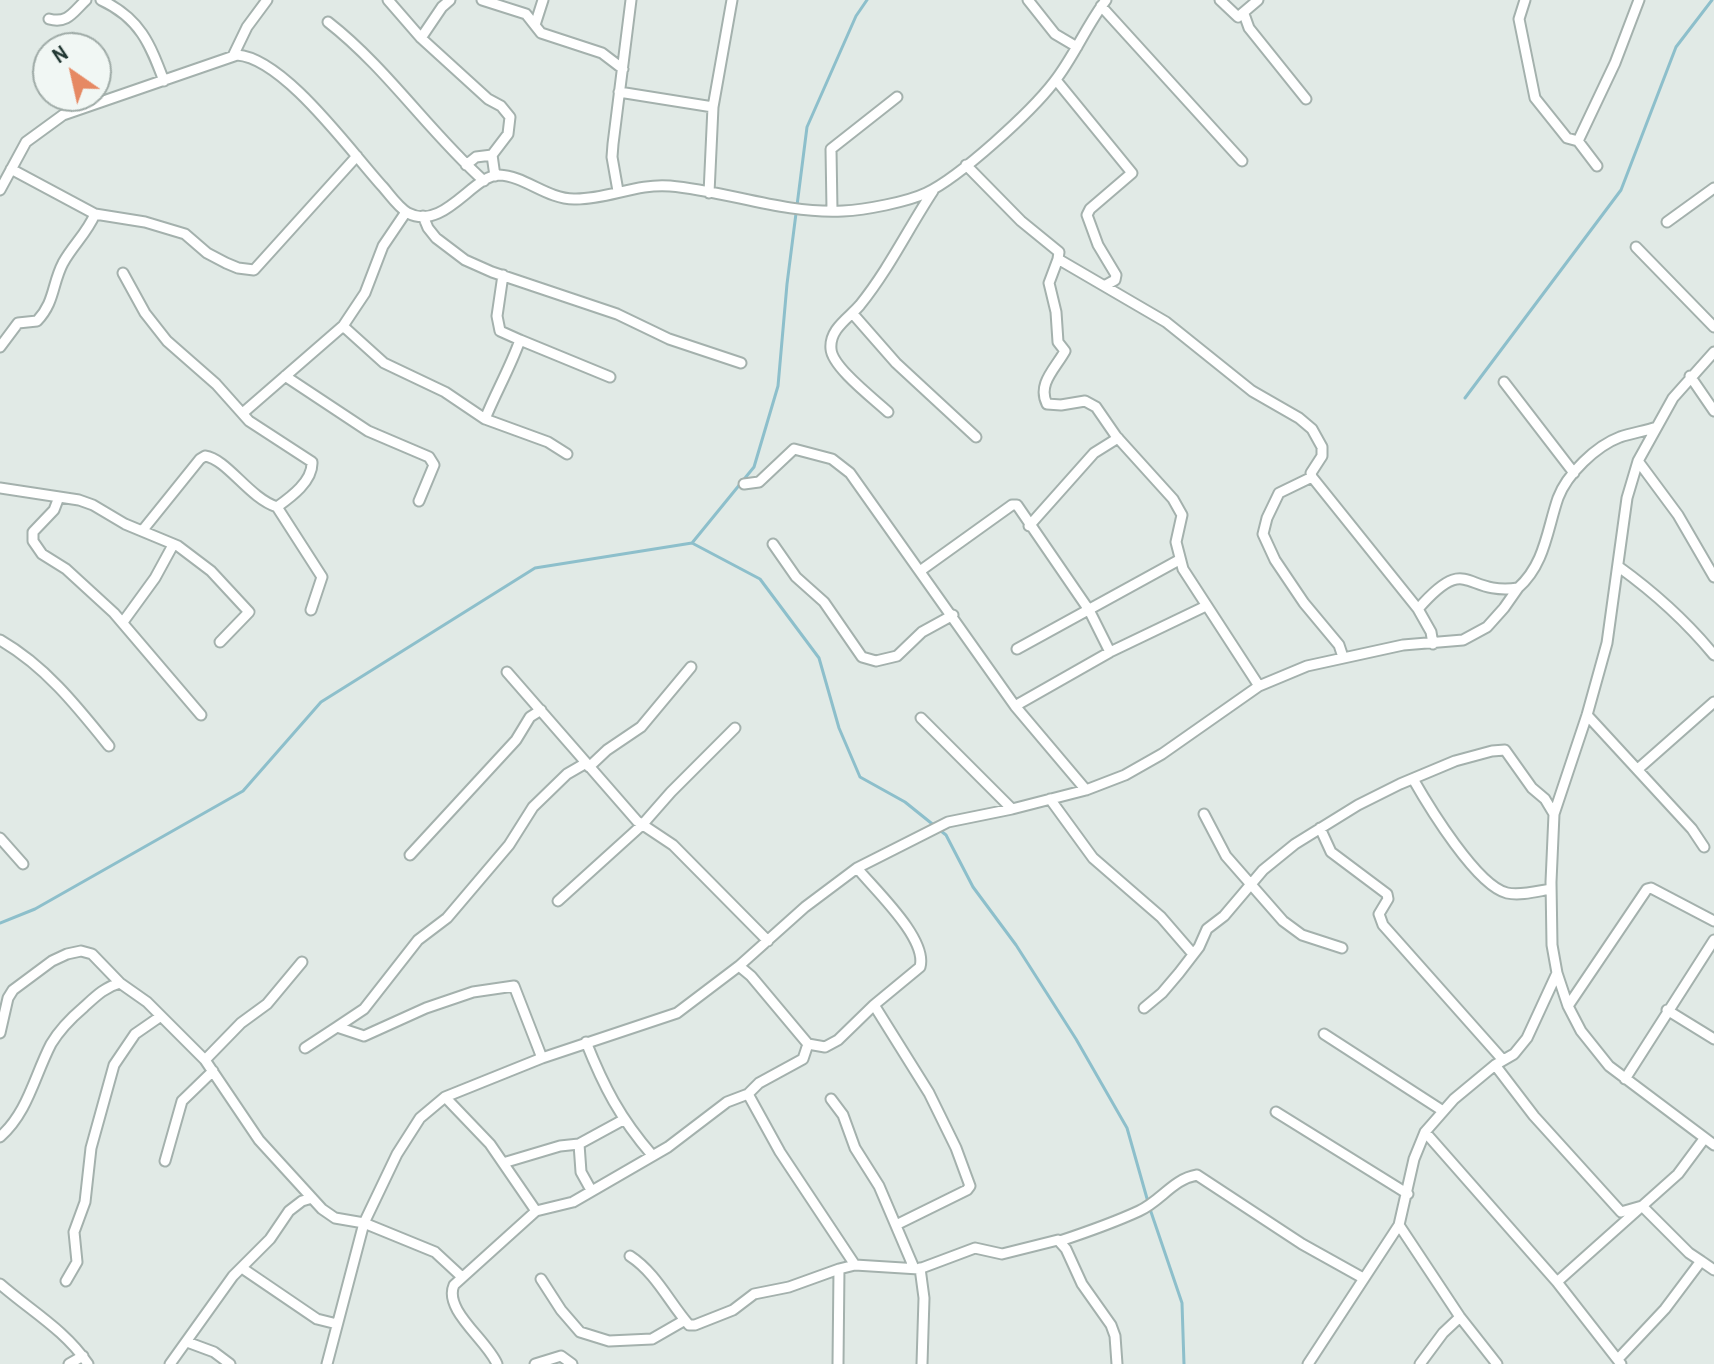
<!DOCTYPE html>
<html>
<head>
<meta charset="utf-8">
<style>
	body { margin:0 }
	#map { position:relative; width:1714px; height:1364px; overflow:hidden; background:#e1eae6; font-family:"Archivo Narrow",sans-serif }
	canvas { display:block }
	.north { position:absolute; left:32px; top:32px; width:80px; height:80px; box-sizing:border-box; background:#f1f7f4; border:2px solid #9faba7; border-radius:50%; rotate:326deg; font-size:22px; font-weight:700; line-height:32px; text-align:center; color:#233934 }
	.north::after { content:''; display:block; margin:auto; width:28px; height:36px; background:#e68963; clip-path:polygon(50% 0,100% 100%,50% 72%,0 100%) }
</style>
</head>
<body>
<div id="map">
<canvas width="1714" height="1364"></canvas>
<div class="north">N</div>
</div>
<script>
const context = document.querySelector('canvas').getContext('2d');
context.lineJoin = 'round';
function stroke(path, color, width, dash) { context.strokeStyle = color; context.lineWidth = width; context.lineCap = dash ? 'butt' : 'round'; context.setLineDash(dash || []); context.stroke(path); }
stroke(new Path2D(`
	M1465,398L1621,190L1676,47L1712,0
	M692,543L760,579L819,658L839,728L860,777L905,802L946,835L973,887L1016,945L1076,1039L1127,1128L1148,1202
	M0,923L35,909L243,791L321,702L535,568L692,543L754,467L778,386L787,284L807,127L856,16L867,0
	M1150,1209L1182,1303L1184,1364`), '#8dbfcb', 3);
const minor = new Path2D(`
	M101,0C140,18 150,44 164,81
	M388,0L421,38L488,99L501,106L510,117L508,134L492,155L495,176
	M482,0L526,14L541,33L602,53L623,69
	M1028,0L1055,34L1077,47
	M1220,0L1238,17L1258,0
	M1525,0L1519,19L1535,98L1567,138L1578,141L1597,166
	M1101,6L1242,161
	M1244,14L1249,28L1306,99
	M49,19C68,24 73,12 86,0
	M328,22C387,68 429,132 484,181
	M535,25L543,0
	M421,38L442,7L450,0
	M233,56L247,27L267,0
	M1056,80L1132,173L1090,209L1087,215L1098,245L1116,275L1115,280L1106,285
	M619,92L713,107
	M1578,141L1615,63L1639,0
	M466,165L476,157L492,155
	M966,165L1021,221L1059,252L1058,259L1166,322L1252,391L1299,418L1312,429L1322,447V456L1311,473L1312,477L1418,609L1431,632L1433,644
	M11,169L95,214L145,222L185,234L207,253L226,263L238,268L254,270L357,156
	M0,190L26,142L63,115L237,55C284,58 351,152 383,187C390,195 398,207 408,213C443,232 473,175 499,175C525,176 547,199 574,199C606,200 637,183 670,186C727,191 783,214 843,211C865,210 907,202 926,193C960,177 1031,112 1054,82C1074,57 1086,26 1106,0
	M618,191L612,157L613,144L631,0
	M709,193L713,107L732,0
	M832,210L831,149L897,97
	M423,216L428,228L436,238L465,260L492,272L617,314L669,339L741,363
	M1667,222L1714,188
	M1636,247L1714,327
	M1058,259L1049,283L1056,312L1058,342L1065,351C1055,369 1037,384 1047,404L1061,405L1085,401L1096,407L1116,436L1173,499L1182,515L1176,542L1183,569L1259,686
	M123,273L145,313L167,341L216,384L249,421L312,462C313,481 291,497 277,507
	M503,275L497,316L500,331L520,340C510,368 496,392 485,419L548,442L567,454
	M853,314L896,363L976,437
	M343,326L384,363L445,392L485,419
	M520,340L610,377
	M0,347L18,323L37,321C55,302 52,284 63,263C73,245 87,233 95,214
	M1714,352L1673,398L1638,461L1627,498L1607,643L1587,715L1554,814L1551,882L1552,945L1557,973L1568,1006L1581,1031L1609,1066L1714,1145
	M285,376L368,431L429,457L434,465L419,501
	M1690,376L1714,411
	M1504,382L1574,473
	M244,412L343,326L365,293L383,246L406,212
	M888,412C874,399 832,367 831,349C829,329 849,318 860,305C889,269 908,229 933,191
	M1638,461L1678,515L1714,577
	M1312,477L1279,493L1267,518L1263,534L1275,560L1304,603L1339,645L1343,657
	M744,484L759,482L794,449L832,459L850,473L1015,706L1086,790
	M0,488L79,500L93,505L125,524L178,546L211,571L249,612L220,642
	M59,497L54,510L33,532V541L42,554L66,569L114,613L201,715
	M1029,526L1094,453L1118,438
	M142,531L200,459L205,456C227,459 249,498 277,507L322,577L311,610
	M773,544L796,577L824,602L862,657L876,661L897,656L922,632L953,615
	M1619,567C1655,593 1686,621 1714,655
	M920,571L1012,505H1017L1089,610L1110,652
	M1418,609C1469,551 1463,596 1518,588C1545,564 1547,530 1558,498C1567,474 1596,446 1620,437C1632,433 1645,431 1657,427
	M123,622L155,578L173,545
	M0,640C45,666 76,705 109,746
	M1017,649L1179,560
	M507,672L637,821L673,845L768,941
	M1015,706L1110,652L1206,606
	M1587,715L1692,829L1704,847
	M921,718L1012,809
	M589,767L607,750L641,727L691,667
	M1638,769L1714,702
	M1413,779C1429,807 1477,886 1507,893C1521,896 1538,891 1551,889
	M1050,799L1093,858L1161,917L1193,954
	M1204,814L1226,856L1283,921L1302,935L1342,948
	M1320,828L1331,852L1387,894L1388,899L1379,914L1383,925L1503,1060
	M0,838L23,864
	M410,855L516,740L530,717L541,710
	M558,901L642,825L671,792L735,728
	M739,966L751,976L808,1044L825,1047L838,1040L874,1005L920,967C928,939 875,890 857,868
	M874,1005L929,1093L956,1148L970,1186L967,1190L896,1225
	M1568,1006L1647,889L1651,888L1714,921
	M1144,1008L1162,993L1179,973L1199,947L1207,929L1224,916L1263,870L1295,844L1358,805L1400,784L1455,761L1492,751L1505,750L1532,788L1545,799L1554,814
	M1667,1010L1714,1039
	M337,1027L364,1009L418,940L447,918L509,845L533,807L567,774L586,763
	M0,1033L8,998L13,990L52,961L67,954L81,951L92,954L120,983L147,1002L205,1060L259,1140L322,1209L335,1218L364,1223L435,1252L462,1277
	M1324,1034L1443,1111
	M586,1042C604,1087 620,1118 652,1155
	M305,1048L337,1027L364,1036L426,1008L473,992L514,986L542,1058
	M205,1060L241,1023L267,1004L302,962
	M1495,1065L1534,1116L1621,1212L1642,1206
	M1625,1079L1714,940
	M748,1094L780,1152L855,1265
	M445,1097L490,1144L536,1211
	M831,1099L843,1115L855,1148L879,1186L914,1268
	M1276,1112L1408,1194
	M1425,1132L1557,1282L1621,1364
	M0,1137C28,1112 34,1077 51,1044C60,1029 71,1018 84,1007C96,996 105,987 120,983
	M579,1144L581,1172L591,1190
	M165,1161L182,1101L213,1071
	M503,1163L560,1146L579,1144L623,1120
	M1642,1206L1689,1253L1701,1261
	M1399,1225L1460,1317L1497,1364
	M1060,1241C1087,1232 1113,1223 1139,1211C1161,1201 1173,1179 1197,1175L1302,1244L1363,1278
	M630,1256C656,1273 669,1302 689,1325H695L733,1310L754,1294L789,1287L839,1269L855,1265L919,1269L975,1248L1002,1254L1058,1240L1066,1249L1082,1284L1111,1325L1115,1336L1117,1364
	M242,1268L317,1319L337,1324
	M920,1268L924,1298L922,1364
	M541,1279L561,1310L580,1332L609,1341L652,1339L685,1320
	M66,1281L77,1262L74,1232L85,1202L91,1148L114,1065L135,1034L161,1016
	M1557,1282L1678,1174L1704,1139
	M0,1284C31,1311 65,1330 88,1364
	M187,1342L214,1352L230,1364
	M1618,1359L1665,1309L1701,1261L1714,1270
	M69,1364L83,1356
	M170,1364L233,1276L270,1239L289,1211L302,1201L312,1198
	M327,1364L364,1223L397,1154L420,1118L445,1097L542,1058L677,1013L739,966L805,907L857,868L948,822L1012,809L1086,790L1125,775L1162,754L1259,686L1307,666L1403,645L1463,640L1487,627L1504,608L1518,588
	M497,1364C487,1340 443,1310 454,1285L536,1211L573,1202L668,1147L727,1102L748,1094L759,1083L803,1059L808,1044
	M535,1364L561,1356L572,1364
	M838,1364L839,1269
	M1308,1364L1399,1225L1414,1159L1425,1132L1454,1099L1495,1065L1514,1054L1527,1038L1557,973
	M1420,1364L1443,1333L1460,1317`);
stroke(minor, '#a4b1ad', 13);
stroke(minor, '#fff', 9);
</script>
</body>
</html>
